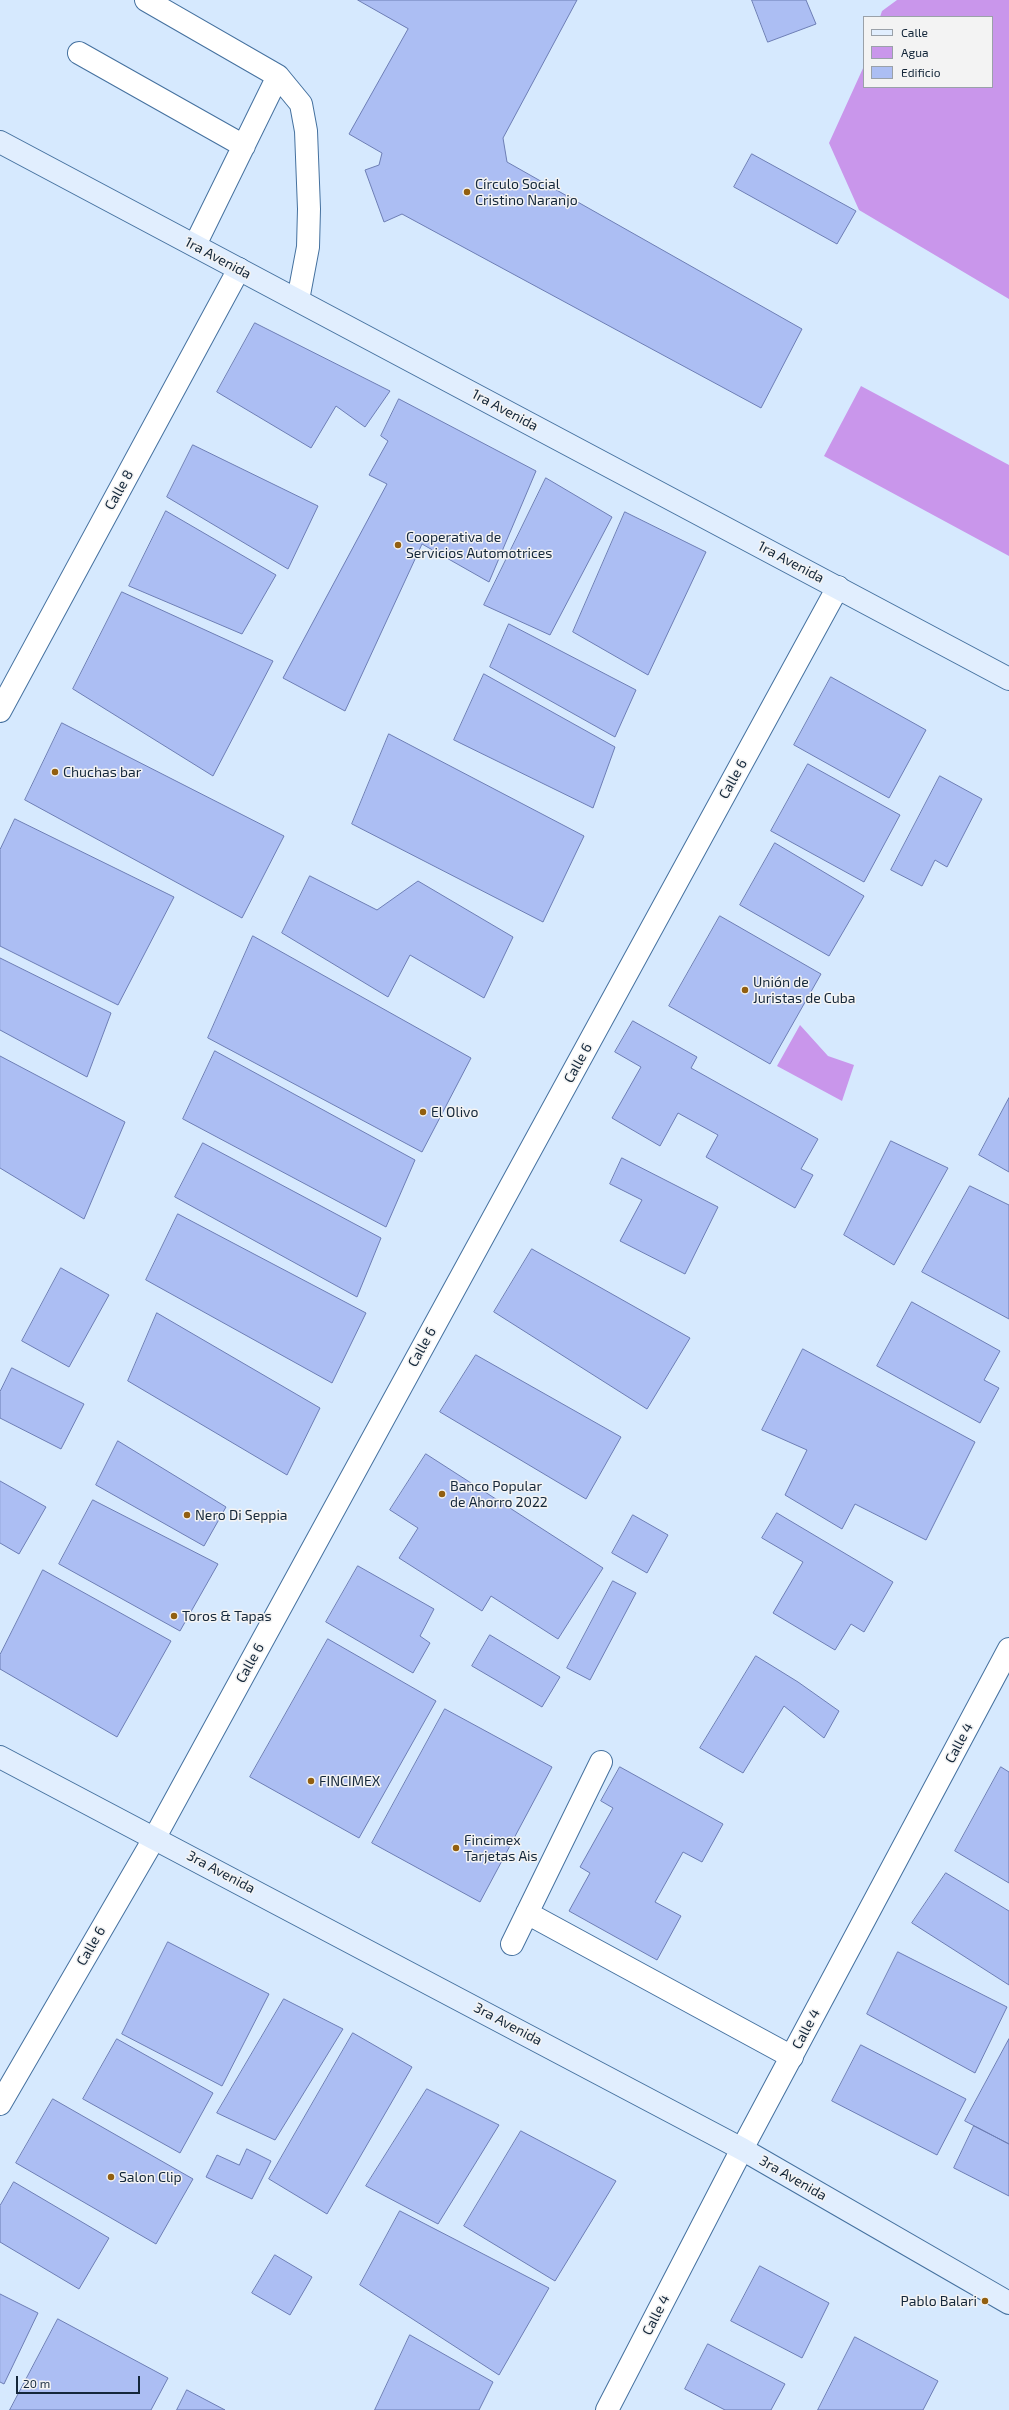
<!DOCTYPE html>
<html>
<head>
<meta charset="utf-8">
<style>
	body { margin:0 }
	#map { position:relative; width:1009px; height:2410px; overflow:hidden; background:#d6e9fe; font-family:"Exo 2",sans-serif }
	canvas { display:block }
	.legend { position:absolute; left:863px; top:16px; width:130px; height:72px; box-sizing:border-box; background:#f3f3f3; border:1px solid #9aa1a9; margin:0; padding:5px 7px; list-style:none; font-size:12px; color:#14273a }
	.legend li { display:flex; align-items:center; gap:8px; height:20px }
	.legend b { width:20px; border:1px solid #9aa1a9 }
	.scale { position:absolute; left:16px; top:2376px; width:124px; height:18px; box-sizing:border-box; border:2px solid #14273a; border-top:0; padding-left:5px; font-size:12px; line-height:14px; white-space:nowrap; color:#14273a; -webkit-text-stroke:3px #f3f3f3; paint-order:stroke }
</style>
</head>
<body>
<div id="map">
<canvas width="1009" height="2410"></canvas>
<ul class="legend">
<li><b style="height:5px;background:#e1eefe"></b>Calle</li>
<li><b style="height:11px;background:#c996eb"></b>Agua</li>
<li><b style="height:11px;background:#acbef3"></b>Edificio</li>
</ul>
<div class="scale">20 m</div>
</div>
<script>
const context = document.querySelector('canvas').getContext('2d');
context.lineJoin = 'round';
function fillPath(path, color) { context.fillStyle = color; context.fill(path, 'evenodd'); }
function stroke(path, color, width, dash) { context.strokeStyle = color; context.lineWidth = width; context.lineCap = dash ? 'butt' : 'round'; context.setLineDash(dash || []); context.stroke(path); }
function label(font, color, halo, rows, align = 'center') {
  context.font = font + ' "Exo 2",sans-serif'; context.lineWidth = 3; context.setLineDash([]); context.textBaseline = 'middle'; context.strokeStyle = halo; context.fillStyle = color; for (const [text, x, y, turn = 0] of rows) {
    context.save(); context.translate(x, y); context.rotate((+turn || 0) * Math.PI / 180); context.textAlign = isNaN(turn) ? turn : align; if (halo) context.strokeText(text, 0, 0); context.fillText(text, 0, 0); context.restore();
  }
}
fillPath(new Path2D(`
	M897,0H1009V299L859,210L829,143L864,66V87H992V17H880L882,11Z
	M861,386L1009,465V556L824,456Z
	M800,1025L828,1056L854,1065L842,1101L777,1066Z`), '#c996eb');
const building = new Path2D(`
	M358,0H577L503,138L507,162L802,329L761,408L402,214L384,222L365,170L379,165L382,153L349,134L408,29Z
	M752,0H806L816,24L768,42Z
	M752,154L856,211L837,244L734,187Z
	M255,323L390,391L365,427L336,406L311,448L217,392Z
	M399,399L536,471L489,582L422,544L345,711L283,678L387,484L369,475L388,441L381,436Z
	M193,445L318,506L288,569L167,497Z
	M546,478L612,517L550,635L484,605Z
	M166,511L276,575L242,634L129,586Z
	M625,512L706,552L648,675L573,632Z
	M122,592L273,661L213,776L73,689Z
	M509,624L636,690L615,737L490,667Z
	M484,674L615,747L593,808L454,740Z
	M831,677L926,730L889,798L794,745Z
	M62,723L284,836L242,918L25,800Z
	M389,734L584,836L543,922L352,824Z
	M808,764L900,815L864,882L771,831Z
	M940,776L982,799L947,867L935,860L922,886L891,870Z
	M15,819L174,897L118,1005L0,946V850Z
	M775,843L864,896L829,956L740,905Z
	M310,876L377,910L418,881L513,937L484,998L410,955L388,997L282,933Z
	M720,916L821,974L770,1064L669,1006Z
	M253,936L471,1058L422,1152L208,1038Z
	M0,958L111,1013L87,1077L0,1030Z
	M633,1021L697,1057L691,1068L818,1139L801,1169L813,1175L795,1208L706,1157L718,1135L678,1113L660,1146L612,1118L641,1067L615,1052Z
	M215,1051L415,1160L386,1227L183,1119Z
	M0,1056L125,1122L84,1219L0,1168Z
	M1009,1098V1172L979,1155Z
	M891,1141L948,1168L894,1265L844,1235Z
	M203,1143L381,1238L357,1297L175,1197Z
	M622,1158L718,1207L685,1274L620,1241L642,1200L610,1184Z
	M970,1186L1009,1205V1319L922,1272Z
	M178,1214L366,1313L332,1383L146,1280Z
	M532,1249L690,1338L647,1409L494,1312Z
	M61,1268L109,1295L69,1367L22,1341Z
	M912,1302L1000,1351L984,1380L999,1388L980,1423L877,1366Z
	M157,1313L320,1408L287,1475L128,1381Z
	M803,1349L975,1442L926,1540L855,1504L842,1529L785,1495L807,1450L762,1430Z
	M476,1355L621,1437L586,1499L440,1412Z
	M12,1368L84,1404L61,1449L0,1418V1392Z
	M118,1441L226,1507L204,1546L96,1485Z
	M426,1454L603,1568L558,1639L491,1596L482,1611L399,1558L418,1528L390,1510Z
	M0,1481L46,1507L19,1554L0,1543Z
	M93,1500L218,1564L180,1631L59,1564Z
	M777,1513L893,1582L864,1632L851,1624L835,1650L773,1613L803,1562L762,1538Z
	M633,1515L668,1535L647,1573L612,1553Z
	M358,1566L434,1609L420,1636L430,1643L413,1673L326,1622Z
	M43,1570L171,1641L117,1737L0,1669V1655Z
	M613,1581L636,1593L590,1680L567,1668Z
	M490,1635L560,1677L542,1707L472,1666Z
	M328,1639L436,1701L359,1838L250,1777Z
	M756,1656L798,1682L839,1711L824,1738L784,1706L743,1773L700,1748Z
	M445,1709L552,1767L480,1902L372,1843Z
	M620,1767L723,1824L702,1862L683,1852L655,1902L681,1916L657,1960L569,1911L590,1873L580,1867L613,1808L601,1801Z
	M1001,1767L1009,1772V1883L955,1851Z
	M946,1873L1009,1911V1985L912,1923Z
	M168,1942L269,1994L222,2086L122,2034Z
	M898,1952L1007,2007L975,2073L867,2014Z
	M284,1999L343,2029L275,2140L217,2113Z
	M353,2033L412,2067L327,2214L269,2179Z
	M117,2039L213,2093L180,2153L83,2099Z
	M1009,2039V2144L965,2121Z
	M861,2045L966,2099L937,2155L832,2101Z
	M427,2089L499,2125L438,2224L366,2186Z
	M53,2099L193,2179L156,2244L16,2163Z
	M974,2126L1009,2144V2196L954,2168Z
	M521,2131L616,2181L555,2281L464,2226Z
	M247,2149L271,2161L252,2199L206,2177L217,2155L239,2165Z
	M14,2182L109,2238L79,2289L0,2242V2206Z
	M400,2211L549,2288L499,2375L360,2285Z
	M275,2255L312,2277L290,2315L252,2293Z
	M760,2266L829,2303L802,2358L731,2321Z
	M0,2294L38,2313L4,2384L0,2382Z
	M58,2319L168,2378L151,2410H10Z
	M410,2335L493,2382L479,2410H375Z
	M855,2337L938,2381L923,2410H818Z
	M708,2344L785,2384L771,2410H725L685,2389Z
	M187,2390L225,2410H177Z`);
fillPath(building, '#acbef3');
stroke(building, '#6d7eb5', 1);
const lane = new Path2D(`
	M146,0L278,76L301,104L306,131L309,209L308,247L298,300
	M79,53L244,146
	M195,245L278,76
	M527,1913L792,2057
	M512,1944L601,1762`);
const street = new Path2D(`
	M0,711L239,269
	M0,2104L155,1837L838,587
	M607,2410L742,2149L1009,1649`);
const secondary = new Path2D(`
	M0,142L1009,679
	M0,1757L742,2149L1009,2303`);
stroke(lane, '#45719f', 24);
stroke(street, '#45719f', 24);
stroke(secondary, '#45719f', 24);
stroke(lane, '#fff', 22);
stroke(street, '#fff', 22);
stroke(secondary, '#e1eefe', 22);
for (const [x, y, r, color] of [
	[467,192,4,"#925f10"],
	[398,545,4,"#925f10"],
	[55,772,4,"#925f10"],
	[745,990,4,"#925f10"],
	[423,1112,4,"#925f10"],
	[442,1494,4,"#925f10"],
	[187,1515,4,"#925f10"],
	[174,1616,4,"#925f10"],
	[311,1781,4,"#925f10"],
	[456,1848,4,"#925f10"],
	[111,2177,4,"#925f10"],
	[985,2301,4,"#925f10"]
]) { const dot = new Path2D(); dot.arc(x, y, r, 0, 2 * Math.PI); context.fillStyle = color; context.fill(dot); stroke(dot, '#f3f3f3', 1.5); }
label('14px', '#14273a', '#f3f3f3', [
	["Círculo Social",475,184],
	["Cristino Naranjo",475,200],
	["Cooperativa de",406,537],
	["Servicios Automotrices",406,553],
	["Chuchas bar",63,772],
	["Unión de",753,982],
	["Juristas de Cuba",753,998],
	["El Olivo",431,1112],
	["Banco Popular",450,1486],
	["de Ahorro 2022",450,1502],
	["Nero Di Seppia",195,1515],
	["Toros & Tapas",182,1616],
	["FINCIMEX",319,1781],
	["Fincimex",464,1840],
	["Tarjetas Ais",464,1856],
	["Salon Clip",119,2177],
	["Pablo Balari",977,2301,"right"]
], 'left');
label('14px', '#14273a', '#f3f3f3', [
	["1ra Avenida",218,258,28],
	["1ra Avenida",505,410,28],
	["Calle 8",119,490,-61],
	["1ra Avenida",791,562,28],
	["Calle 6",733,779,-61],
	["Calle 6",578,1063,-61],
	["Calle 6",422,1347,-61],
	["Calle 6",250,1663,-61],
	["Calle 4",959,1743,-62],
	["3ra Avenida",221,1872,28],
	["Calle 6",91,1946,-60],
	["3ra Avenida",508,2024,28],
	["Calle 4",806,2029,-62],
	["3ra Avenida",793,2178,30],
	["Calle 4",656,2315,-63]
]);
</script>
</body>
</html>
